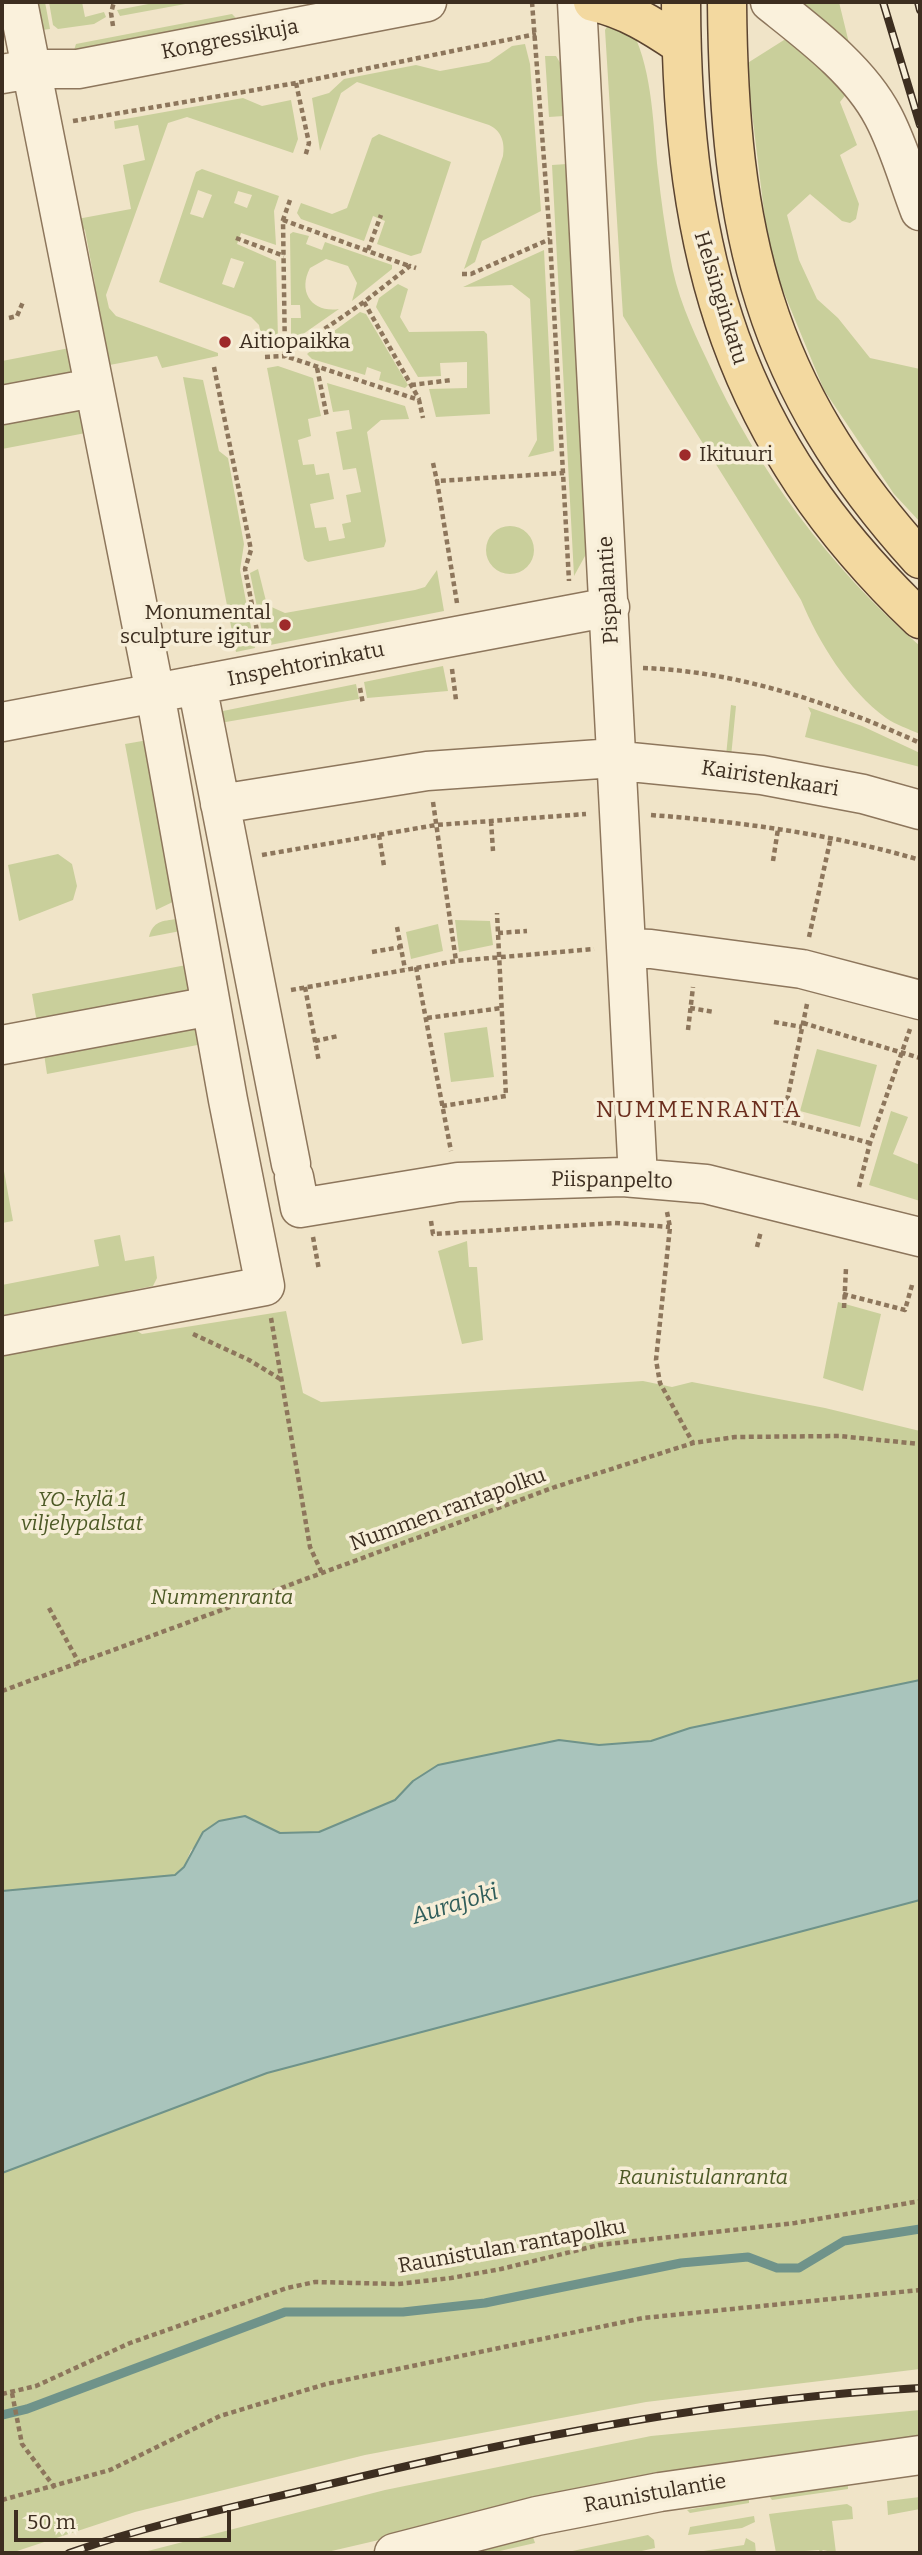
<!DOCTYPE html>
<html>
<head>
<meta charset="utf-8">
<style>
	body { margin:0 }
	#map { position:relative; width:922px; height:2555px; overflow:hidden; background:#f0e4c8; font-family:Bitter,serif }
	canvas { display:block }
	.frame { position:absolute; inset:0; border:4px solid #3d2e20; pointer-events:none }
	.scale { position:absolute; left:14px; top:2510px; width:217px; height:32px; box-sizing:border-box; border:4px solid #3d2e20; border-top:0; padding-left:9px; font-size:21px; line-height:24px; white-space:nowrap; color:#3d2e20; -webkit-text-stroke:5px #f7eed8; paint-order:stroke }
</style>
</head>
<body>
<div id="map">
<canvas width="922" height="2555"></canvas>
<div class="frame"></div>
<div class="scale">50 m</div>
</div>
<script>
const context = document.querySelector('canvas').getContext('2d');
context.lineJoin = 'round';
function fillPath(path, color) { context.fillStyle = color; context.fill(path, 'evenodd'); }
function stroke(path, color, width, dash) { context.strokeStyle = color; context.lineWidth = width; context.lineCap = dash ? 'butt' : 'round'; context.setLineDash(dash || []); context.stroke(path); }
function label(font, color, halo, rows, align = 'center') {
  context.font = font + ' Bitter,serif'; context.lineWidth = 7; context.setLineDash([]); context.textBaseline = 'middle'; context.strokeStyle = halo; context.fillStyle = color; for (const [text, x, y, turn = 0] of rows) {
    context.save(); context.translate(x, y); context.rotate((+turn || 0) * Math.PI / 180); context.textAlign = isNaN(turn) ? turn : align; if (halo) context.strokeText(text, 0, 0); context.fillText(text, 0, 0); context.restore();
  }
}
fillPath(new Path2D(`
	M34,2H45L50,29L42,30Z
	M49,2H82L85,17L104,12L106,17L94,24L58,29L53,25Z
	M159,2H196L120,16L117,10Z
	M789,2H839L855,68Z
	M232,14L238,20L74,50L76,44Z
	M609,23L633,32C653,74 653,126 658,172C661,200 665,228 670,256C676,293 691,327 707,360C757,470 829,567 920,646V734C909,729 896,725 886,718C848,690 819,643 801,600L623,316L605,30Z
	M800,38L851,88L840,102L857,145L840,155L859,204L856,219L850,223L842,221L810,194L787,215L799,260L817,299L838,318L870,358L920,369V522L894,494L824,390L782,288L768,244L746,64L784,40Z
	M525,44L530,64L541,211L482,241L475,262L464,269L503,156C505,143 502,131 489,125L357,82L341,93L320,151L312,98L329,93L344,79L416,65L440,71L489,62L512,46Z
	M545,56H556L562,66L564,116L549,117Z
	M243,98L262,106L291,100L298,139L293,153L187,117L168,123L106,295L109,308L116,316L218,353V356L162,368L157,356L99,367L86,305L95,284L85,230L72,220L131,209L123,165L145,160L138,125L115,129L114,121Z
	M379,134L451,162L421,253L411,256L377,244L385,221L373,216L364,241L301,219L297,213L301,203L332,214L347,208L372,138Z
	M567,164L587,546L585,556L574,576L552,165Z
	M202,169L279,196L274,211L276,245L241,233L237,244L276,261L278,339L264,347L259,325L251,317L159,282L196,172ZM198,190L212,195L203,218L190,214ZM238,191L252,195L247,208L234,203ZM231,258L244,262L234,288L222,284Z
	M293,232L309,236L306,244L322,250L325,242L392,265V269L352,301L357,283L348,266L326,259L310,268C297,293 313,313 339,309L296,339L291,336V318H301L300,305H291L290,234Z
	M544,250L554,451L528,457L537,440L530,299L512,285L463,287Z
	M398,284L408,289L400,317L409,332L484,331L487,334L490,414L436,417L429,389L467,388V362L440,363L441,376L418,377L376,307L379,298Z
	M360,312L366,314L408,385L405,388L379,380L381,372L367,367L365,375L312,359L307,354L324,339L330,345L339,339L334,331Z
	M80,346L85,373L2,397V361Z
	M278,366L313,378L321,416L308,419L311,436L298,440L303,465L314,464L316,475L329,473L334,499L310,504L315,528L326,527L329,541L345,538L342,524L351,522L346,495L361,492L356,468L343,470L336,432L352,429L349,410L333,412L327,383L405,406L409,419L381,420L367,432L386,541L384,547L308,562L304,559L267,368Z
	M183,377L203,380L219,451L228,458L244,544L240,570L255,648L236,652Z
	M77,399L96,431L2,449V412Z
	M486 550a24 24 0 1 1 48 0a24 24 0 1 1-48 0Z
	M258,569L267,605L285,613L415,590L425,587L437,570L444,611L265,646L250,573Z
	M443,666L448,691L367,698L364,682Z
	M356,684L359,699L220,723L218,712Z
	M731,705L736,706L731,757L726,756Z
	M808,707L862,726L920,753V767L805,737L811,713Z
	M148,740L179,899L156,910L125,744Z
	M58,854L72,864L77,886L73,900L19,921L8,865Z
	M177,919L191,929L149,937C153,921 162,921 177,919Z
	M455,920L490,921L493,945L459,952Z
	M438,924L443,951L411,959L406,932Z
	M197,963L194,996L44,1024L36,1017L32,994Z
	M191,1014L213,1042L47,1074L44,1054Z
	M487,1027L494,1077L451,1082L444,1033Z
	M817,1049L877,1065L860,1127L800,1111Z
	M891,1111L908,1117L893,1154L920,1165V1201L869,1185Z
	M2,1160L13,1221L2,1223Z
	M120,1235L125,1261L154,1256L157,1278L153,1286L128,1291L122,1304L2,1324V1285L99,1266L94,1240Z
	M467,1241L469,1267H477L483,1340L462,1344L438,1251Z
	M838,1302L881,1314L863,1391L823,1378Z
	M286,1311L303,1393L321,1402L643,1381L672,1387L692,1382L825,1408L920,1431V1680L690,1728L651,1741L599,1745L559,1740L439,1765L413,1781L395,1800L320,1832L280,1833L245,1816L191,1850L184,1867L175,1875L2,1891V1356L129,1326L142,1334Z
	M920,1835V2369L646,2402L365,2455L135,2512L11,2553H2V2173L250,2079L262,2053Z
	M920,2410V2442L594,2490L323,2553H140L385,2490L651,2436Z
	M848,2484V2489L772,2500L769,2496Z
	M920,2497V2509L888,2515L887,2501Z
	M749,2498V2503L690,2513L687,2510Z
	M847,2504L852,2507L853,2519L832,2521L836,2553L823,2550L820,2553L819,2550L776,2553L769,2514Z
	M754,2516L755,2522L742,2528L688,2535L690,2527Z
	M648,2535L654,2540L655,2548L633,2553H563Z
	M533,2537L535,2543L491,2553H469Z
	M746,2538L755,2543L756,2553H690L744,2545Z`), '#c9cf9b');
const water = new Path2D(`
	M920,1680V1900L267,2073L2,2173V1891L175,1875L184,1867L203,1832L219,1821L245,1816L280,1833L319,1832L395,1800L413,1781L438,1765L559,1740L599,1745L651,1741L690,1728Z`);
fillPath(water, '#a9c4bc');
stroke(water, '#6f938a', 2);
stroke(new Path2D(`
	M2,2415L27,2409L285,2312H403L485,2303L681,2263L748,2257L777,2268H799L844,2241L920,2229`), '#6f938a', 9);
const minor = new Path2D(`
	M577,2L638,1178
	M770,2C810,34 859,70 883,116C899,146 908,180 920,211
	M2,74L31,69H78L427,2
	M2,405L93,388
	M197,685L291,1164
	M2,722L610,607
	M220,804L427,771L600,759L762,775L863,794L920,810
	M626,948L651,949L802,969L920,1000
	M2,1045L211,1006
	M294,1177L300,1208L458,1182L623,1177L706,1184L920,1237
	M2,1336L265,1286L228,1100L155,693L18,2
	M394,2553L537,2516L660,2492L920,2455`);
const major = new Path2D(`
	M593,2C626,9 653,26 681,45
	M681,2C682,256 732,440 920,619
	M727,2C729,231 762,385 920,559`);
stroke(minor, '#8d765c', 41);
stroke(major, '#5b4430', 41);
stroke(new Path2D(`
	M532,2L550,239L569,581
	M113,26L111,13L114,2
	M296,83L309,143L305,157
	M73,121L296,83L536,34
	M290,200L283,220L285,356L419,400L423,418
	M283,220L409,266
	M236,238L284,256
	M368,250L381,215
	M462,274H471L550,239
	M364,302L419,399
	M9,318L17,316L23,302
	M265,357L285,356L364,302L410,266L416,268
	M214,367L251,550L245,569L259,641
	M317,368L327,417
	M411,385L452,380
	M433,463L437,481
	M457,603L437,481L564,473
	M643,668C737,671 835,704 920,743
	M452,669L456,700
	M360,688L363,704
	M433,802L456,961
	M651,815C742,822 832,834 920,860
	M491,821L493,851
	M379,835L384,866
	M262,855L436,825L586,814
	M773,861L778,829
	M397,927L405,969
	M498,933L527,931
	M809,937L831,837
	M372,952L401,947
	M416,967L451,1151
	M305,987L319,1062
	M291,990L456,961L594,949
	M807,1004L783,1120L870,1143
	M690,1008L714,1012
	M427,1018L502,1008
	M774,1022L802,1027
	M803,1023L920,1058
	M688,1030L693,987
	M315,1041L338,1036
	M442,1106L506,1096L497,913
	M859,1187L870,1143L910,1029
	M667,1212L670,1227L656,1360L660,1383L693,1443
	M431,1221L433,1234L615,1223L670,1227
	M313,1237L319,1270
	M757,1247L761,1231
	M843,1294L905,1310L912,1285
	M844,1308L846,1268
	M271,1318L310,1547L322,1573
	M193,1334L249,1360L282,1380
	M49,1608L79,1663
	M2,1691L555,1487L693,1443L735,1437L839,1436L920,1444
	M12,2393L22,2444L55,2488
	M2,2394L36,2386L130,2343L287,2288L315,2282L398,2284L451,2278L501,2269L599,2245L795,2223L920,2201
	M2,2500L110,2470L220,2416L326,2384L643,2318L920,2290`), '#8d765c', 4.5, [5, 3.5]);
stroke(minor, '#faf1dc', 38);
stroke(major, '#f3d9a0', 38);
const rail = new Path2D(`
	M883,2L920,125
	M918,2L920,10
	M69,2553C154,2523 242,2505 330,2484C525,2437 720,2399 920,2388`);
stroke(rail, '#3d2e20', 8);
stroke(rail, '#f7eed8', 5, [16]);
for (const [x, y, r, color] of [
	[225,342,7,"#9e2a2b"],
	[685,455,7,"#9e2a2b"],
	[285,625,7,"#9e2a2b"]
]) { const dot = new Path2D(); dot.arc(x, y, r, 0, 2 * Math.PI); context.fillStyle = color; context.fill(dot); stroke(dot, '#f7eed8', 2.5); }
label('21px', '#3d2e20', '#f7eed8', [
	["Kongressikuja",230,40,-11],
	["Helsinginkatu",720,298,73],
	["Pispalantie",609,590,-93],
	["Inspehtorinkatu",306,665,-11],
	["Kairistenkaari",770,779,9],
	["Piispanpelto",612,1181,1],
	["Nummen rantapolku",448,1510,-20],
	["Raunistulan rantapolku",512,2247,-10],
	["Raunistulantie",655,2494,-10]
]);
label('21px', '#3d2e20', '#f7eed8', [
	["Aitiopaikka",239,342],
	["Ikituuri",699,455],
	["Monumental",271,613,"right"],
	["sculpture igitur",271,637,"right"]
], 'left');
label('italic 21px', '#4d5a26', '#f7eed8', [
	["YO-kylä 1",82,1500],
	["viljelypalstat",82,1524],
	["Nummenranta",222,1598],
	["Raunistulanranta",703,2178]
]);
context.letterSpacing = '2px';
label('23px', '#6b2e1e', '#f7eed8', [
	["NUMMENRANTA",699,1111]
]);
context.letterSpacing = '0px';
label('italic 23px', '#2f5d5a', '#f7eed8', [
	["Aurajoki",455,1905,-17]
]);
</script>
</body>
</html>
